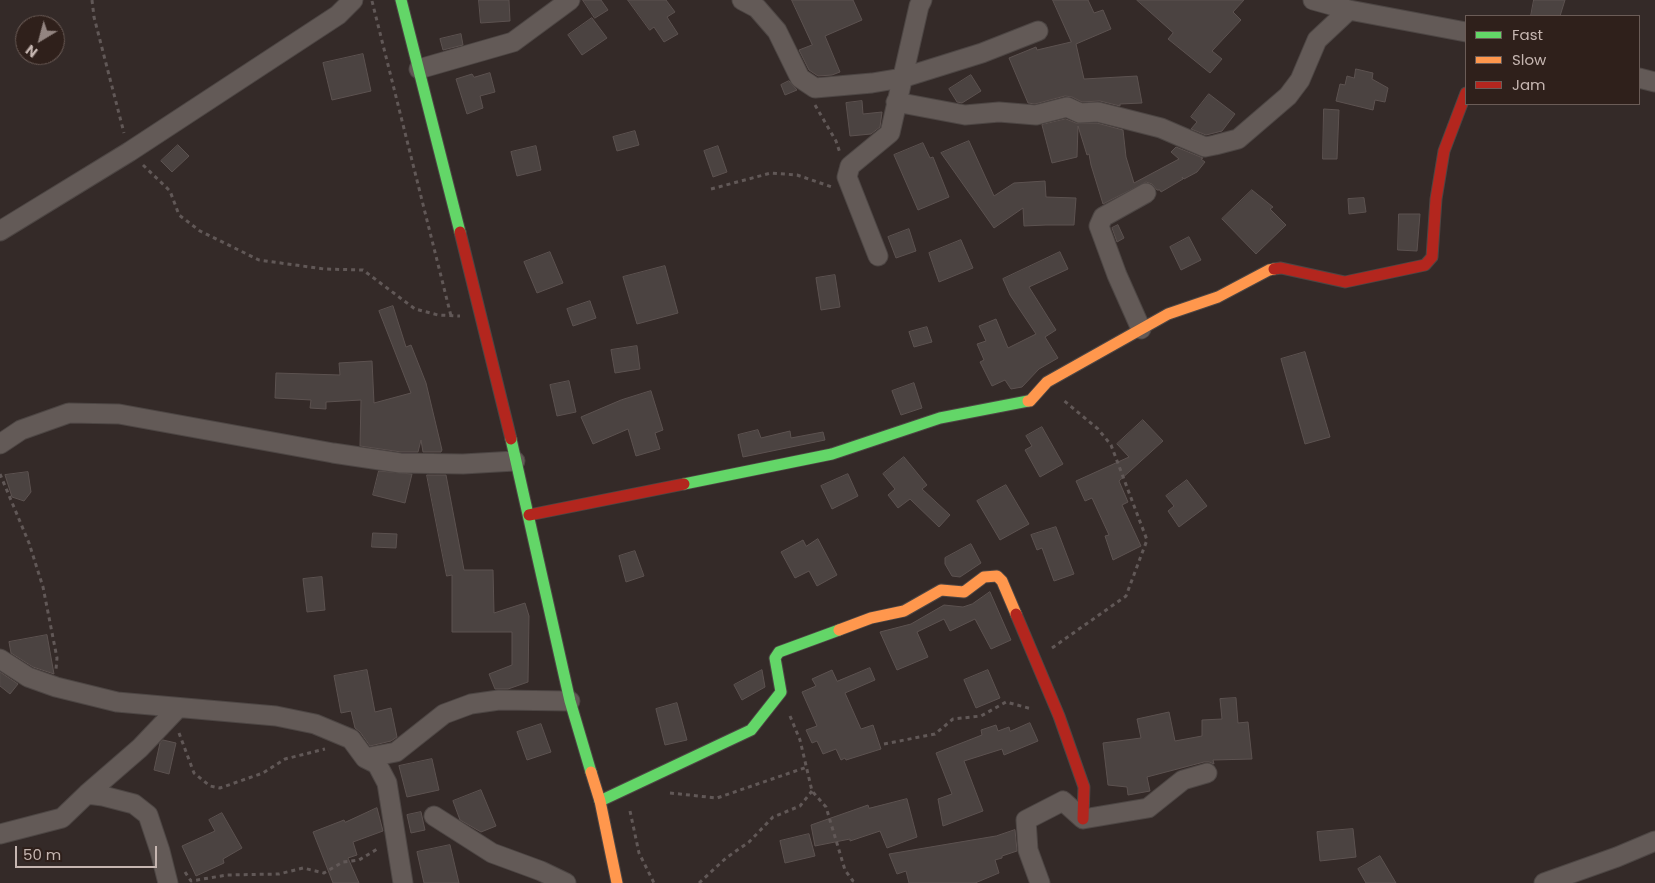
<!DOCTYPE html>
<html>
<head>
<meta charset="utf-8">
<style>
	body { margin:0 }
	#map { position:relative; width:1655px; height:883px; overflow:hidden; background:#342a28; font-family:Poppins,sans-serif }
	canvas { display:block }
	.legend { position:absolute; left:1465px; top:15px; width:175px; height:90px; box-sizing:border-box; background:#2f201b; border:1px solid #6b5c57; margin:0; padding:6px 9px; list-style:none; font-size:15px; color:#c6b6b1 }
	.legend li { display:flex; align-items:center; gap:10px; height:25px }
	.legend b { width:25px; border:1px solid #6b5c57 }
	.north { position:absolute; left:15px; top:15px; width:50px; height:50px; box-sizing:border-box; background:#2f201b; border:1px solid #6b5c57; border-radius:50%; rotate:217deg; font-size:14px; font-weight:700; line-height:20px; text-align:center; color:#c6b6b1 }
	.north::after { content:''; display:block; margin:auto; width:18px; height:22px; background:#938581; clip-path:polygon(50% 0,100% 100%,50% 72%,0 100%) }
	.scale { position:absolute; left:15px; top:846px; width:142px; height:22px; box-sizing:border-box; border:2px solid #c6b6b1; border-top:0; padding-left:6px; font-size:15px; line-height:18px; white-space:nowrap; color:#c6b6b1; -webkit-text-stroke:4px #2f201b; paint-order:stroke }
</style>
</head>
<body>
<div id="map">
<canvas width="1655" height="883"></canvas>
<ul class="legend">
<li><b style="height:6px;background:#63d668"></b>Fast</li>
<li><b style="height:6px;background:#ff974d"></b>Slow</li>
<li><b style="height:6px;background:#b3261e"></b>Jam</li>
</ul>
<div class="north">N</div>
<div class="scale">50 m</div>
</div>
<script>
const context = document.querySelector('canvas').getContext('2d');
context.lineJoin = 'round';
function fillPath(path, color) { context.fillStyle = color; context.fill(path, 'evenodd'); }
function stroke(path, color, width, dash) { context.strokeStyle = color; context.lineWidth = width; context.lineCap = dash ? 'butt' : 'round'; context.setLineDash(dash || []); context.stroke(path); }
const building = new Path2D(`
	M479,0H509L510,21L481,23Z
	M583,0H601L608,10L595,18Z
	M628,0H666L675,12L667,17L678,34L664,42L654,27L650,30Z
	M792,0H853L862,20L825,36L840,72L832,75L818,76L809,70L799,50L812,45Z
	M1053,0H1088L1094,13L1103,10L1111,29L1076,44L1084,79L1137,76L1142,103L1120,104V106L1100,101L1082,102L1072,97L1065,96L1035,104L1028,103L1009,58L1036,47L1037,50L1071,42Z
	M1137,0H1244L1233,12L1241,20L1212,51L1222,59L1210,73L1168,39L1173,33Z
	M1534,0H1565L1560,16H1531Z
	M592,18L607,38L582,55L568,35Z
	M461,34L463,45L443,50L440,39Z
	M363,54L371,91L332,100L323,63Z
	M1356,69L1373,73L1372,79L1388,88L1385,102L1375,100L1373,110L1336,101L1340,84L1345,85L1347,76L1354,78Z
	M490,73L495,92L480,96L483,108L467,114L456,79L472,74L474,77Z
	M971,75L981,91L962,103L957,102L949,89Z
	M789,81L797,90L785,95L781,85Z
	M1209,94L1235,114L1222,131L1206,135L1191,129L1197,122L1191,117Z
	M862,101L863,114L882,112L880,127L871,134L850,136L846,103Z
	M1324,109L1339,110L1337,159H1323Z
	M1066,119L1076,123H1097L1123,130L1126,157L1134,183L1179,159L1171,152L1176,147L1203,158L1201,159L1205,162L1197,172L1184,179L1182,177L1183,179L1161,192L1160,190H1157L1152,184L1146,182L1103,204L1091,165L1089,154L1087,155L1078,126L1077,157L1052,163L1042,125Z
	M635,131L639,145L617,151L613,137Z
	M969,141L994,196L1014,183L1045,181L1046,197L1076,198L1074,225H1046L1024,226L1023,208L994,228L941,153Z
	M923,143L930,158L933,157L949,197L918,210L894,155Z
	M178,145L189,156L172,172L161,161Z
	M536,146L541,170L517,176L511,152Z
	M718,146L727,172L713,177L704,151Z
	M1252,190L1273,207L1270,209L1286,225L1256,254L1222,219Z
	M1364,198L1366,212L1349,214L1348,199Z
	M1399,214H1420L1417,251L1398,250Z
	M1118,225L1124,238L1117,242L1112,228Z
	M909,229L916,251L896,258L888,237Z
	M1189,237L1201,260L1181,270L1170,247Z
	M961,240L973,268L939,282L929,253Z
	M550,252L563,283L537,293L524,262Z
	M1060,252L1068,269L1029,287L1056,330L1045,337L1058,358L1039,369L1022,387L1011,389L1005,380L992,386L980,362L984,360L977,344L986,341L979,326L996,319L1008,348L1036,334L1010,295L1003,279Z
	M665,266L678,313L637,324L623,277Z
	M835,275L840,307L821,310L816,278Z
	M590,301L596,318L573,326L567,309Z
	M393,306L406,347L411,345L426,383L442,450L441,452H423L421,440L418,452H401L360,446L361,400L326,402V409L310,408L311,400L275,398L276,373L340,375L339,363L372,361L374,403L411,393L379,311Z
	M927,327L932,342L914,347L909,332Z
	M637,346L640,369L615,373L611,350Z
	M1305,352L1330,437L1305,444L1281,359Z
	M569,381L576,412L557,416L550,385Z
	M914,383L922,408L901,415L892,391Z
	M651,391L663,430L655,433L660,449L636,456L628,429L593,444L581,417L621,400Z
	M1143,420L1163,441L1119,481L1128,502L1122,505L1141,546L1113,560L1105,536L1109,535L1092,498L1085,501L1076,481L1129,457L1117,444Z
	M1042,427L1063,464L1040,477L1025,450L1032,446L1026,436Z
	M758,430L761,438L790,431L791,438L823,432L825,440L743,457L738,435Z
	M904,457L927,485L922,489L950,515L939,527L910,499L898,508L888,495L895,489L883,474Z
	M379,471L412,474L405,503L373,495Z
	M28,472L31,492L24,501L12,497L5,475Z
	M848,474L858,496L832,509L821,486Z
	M427,475H446L464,570H493L494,613L525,603L529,616L528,682L508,689H495L489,674L512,665V632H452V575L447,576Z
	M1187,480L1207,506L1179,527L1168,511L1174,506L1166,496Z
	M1006,485L1029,524L1000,540L977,501Z
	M1056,527L1074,574L1054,581L1042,548L1037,550L1031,535Z
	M373,533L397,534L396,548L372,547Z
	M818,539L837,575L817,586L809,571L795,578L781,552L803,540L806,546Z
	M971,544L981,563L960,577L952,576L945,564V558Z
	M635,551L644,576L626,582L619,556Z
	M322,577L325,610L307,612L303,579Z
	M990,592L1011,640L991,649L975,619L950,631L944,619L917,632L928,657L897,670L880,632L911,624L944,605L963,607L972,604Z
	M47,635L54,674L33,667L11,653L9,642Z
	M870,668L875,680L845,693L861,729L873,725L881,749L846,760L845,758L841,760L836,749L823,754L817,741L812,743L806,730L817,726L802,692L816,686L812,679L832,670L837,681Z
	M367,670L375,712L391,708L397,737L391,741L370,746L360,732L355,728L351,711L341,713L334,676Z
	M762,670L765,687L742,700L734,685Z
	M988,670L1000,698L976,708L964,680Z
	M0,672L18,684L10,694L0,686Z
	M1236,698L1238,723L1248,722L1252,759L1213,760L1214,764L1209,762H1204L1147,777L1150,791L1128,795L1127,787L1108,785L1103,743L1141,738L1137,719L1169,712L1175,741L1202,736V720L1222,719L1220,699Z
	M677,703L687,740L665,745L656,709Z
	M1030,723L1038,741L1004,755L1002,749L964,761L983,811L943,826L938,799L952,794L936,753L982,735L981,730L996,725L998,731L1009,727L1010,731Z
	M541,724L551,752L527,760L517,732Z
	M163,740L176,743L169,774L154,770L160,743Z
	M432,759L439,790L407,797L399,766Z
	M481,790L496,826L481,832L460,820L453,801Z
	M907,799L917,837L887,848L880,831L850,841V839L815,846L811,825L868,805L869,808Z
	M377,808L383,831L353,842L357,855L348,858L359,883H333L313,832L344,820L345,822Z
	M421,812L425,830L411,833L407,815Z
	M222,813L242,848L223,859L224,863L196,876L182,846L215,831L209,820Z
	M1353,829L1356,857L1320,861L1317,832Z
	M1015,830L1017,851L1002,856V858L995,860L999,873L975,883H909L906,871L897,874L889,854L996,836Z
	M809,834L815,856L785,863L780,841Z
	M450,845L459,883H424L417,852Z
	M1380,856L1396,883H1366L1358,869Z`);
fillPath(building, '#4b4341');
stroke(building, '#5c5250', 1);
const street = new Path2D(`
	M742,0L757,8L777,31L800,78L815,88L872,83L902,78L982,53L1038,31
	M1313,0L1349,10L1466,32
	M419,69L513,42L570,0
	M1639,78L1655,82
	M896,102L965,115L999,112L1036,115L1067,107L1080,113L1098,112L1161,128L1205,147L1215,145L1238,139L1288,96L1300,80L1317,40L1349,10
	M0,231L129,152L338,15L353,0
	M878,256L847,177L850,166L890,133L919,6L922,0
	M1141,329L1117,275L1099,226L1103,217L1146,193
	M0,444L21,430L69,413L119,414L333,453L400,463L463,464L515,461
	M0,659L28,677L56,687L117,702L276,716L315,724L351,739L365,758L377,764L387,783L403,883
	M365,758L396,752L444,714L471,704L499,700L570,701
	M87,794L103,796L134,804L148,815L160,851L168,883
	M434,816L492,853L541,871L566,883
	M0,834L62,818L87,794L140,748L178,708
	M1040,883L1028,850L1026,820L1063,801L1083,819L1148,808L1183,780L1207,773
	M1544,883L1617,857L1655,841`);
const fast = new Path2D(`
	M401,0L460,232
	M511,439L570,701L591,772
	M684,484L832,454L940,418L1028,401
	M600,801L751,730L781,692L775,658L779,652L839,630`);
const slow = new Path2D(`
	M1028,401H1030L1047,382L1168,314L1218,297L1269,270L1274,269
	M839,630L871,618L904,611L941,590L964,592L984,577L997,576L1002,581L1016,614
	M591,772L600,801L617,883`);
const jam = new Path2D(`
	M460,232L511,439
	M1274,269L1281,268L1345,282L1425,265L1432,257L1436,199L1444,151L1466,93
	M529,515L684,484
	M1016,614L1059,716L1084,787L1083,819`);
stroke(street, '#4d4644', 21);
stroke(fast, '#4d4644', 13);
stroke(slow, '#4d4644', 13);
stroke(jam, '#4d4644', 13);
stroke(new Path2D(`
	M92,0L94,17L124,133
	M372,1L451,316
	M815,105L836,141L840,153
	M143,165L170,191L179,215L200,231L259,260L324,269L363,270L415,309L438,315L460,316
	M711,189L771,173L797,175L832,187
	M0,474L29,543L43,587L57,658L56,669
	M1052,648L1126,596L1147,540L1111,445L1098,429L1062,399
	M790,716L800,740L812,791L826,807L845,870L853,881L857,883
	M179,733L194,773L210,786L220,788L263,773L285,759L325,749
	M884,744L935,734L953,719L981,716L1006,702L1032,709
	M670,793L717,798L807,767
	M630,811L639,853L654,883
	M185,872L191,881L227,875L279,874L303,868L324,873L343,862L359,860L379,848
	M699,883L726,858L749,842L773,817L800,806L812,791`), '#615857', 3, [4, 4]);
stroke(street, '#635a57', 19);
stroke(fast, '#63d668', 11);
stroke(slow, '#ff974d', 11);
stroke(jam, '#b3261e', 11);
</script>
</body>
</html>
